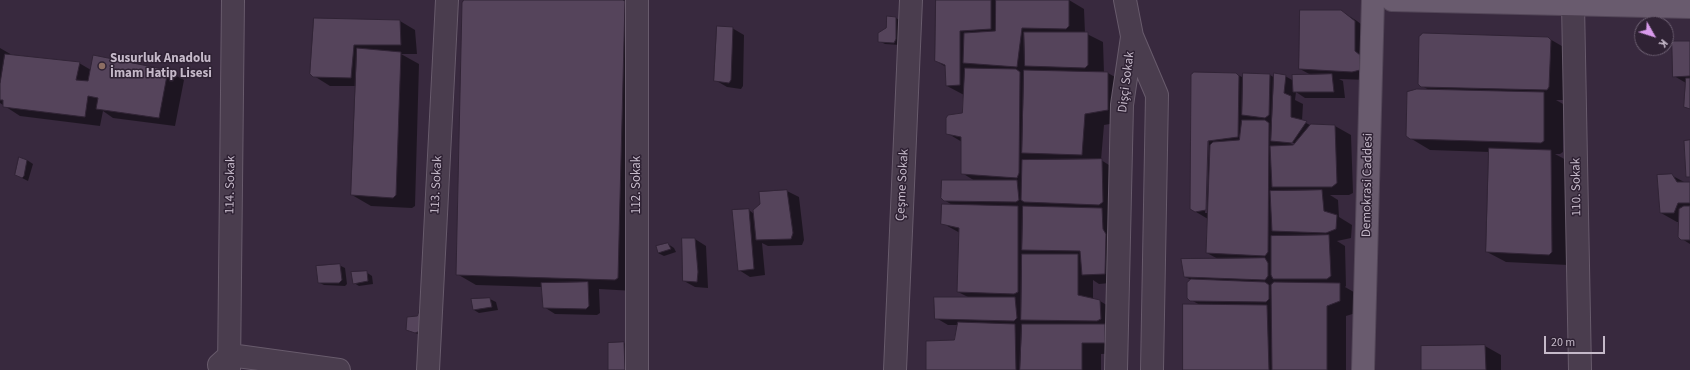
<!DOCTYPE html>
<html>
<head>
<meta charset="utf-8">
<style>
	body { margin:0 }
	#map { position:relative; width:1690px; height:370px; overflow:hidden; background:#38293e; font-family:"Source Sans 3",sans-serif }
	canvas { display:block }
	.north { position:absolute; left:1634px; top:16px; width:40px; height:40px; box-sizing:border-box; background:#2f2234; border:1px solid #6b5e70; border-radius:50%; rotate:129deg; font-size:11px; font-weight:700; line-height:16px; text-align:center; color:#c5b9c9 }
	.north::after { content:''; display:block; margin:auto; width:14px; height:18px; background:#d99bec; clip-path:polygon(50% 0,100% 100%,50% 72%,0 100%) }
	.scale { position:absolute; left:1544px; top:336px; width:61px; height:18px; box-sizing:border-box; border:2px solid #c5b9c9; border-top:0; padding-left:5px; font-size:12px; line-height:14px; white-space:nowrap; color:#c5b9c9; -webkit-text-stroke:3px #2f2234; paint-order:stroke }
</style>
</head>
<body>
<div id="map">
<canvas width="1690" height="370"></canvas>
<div class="north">K</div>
<div class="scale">20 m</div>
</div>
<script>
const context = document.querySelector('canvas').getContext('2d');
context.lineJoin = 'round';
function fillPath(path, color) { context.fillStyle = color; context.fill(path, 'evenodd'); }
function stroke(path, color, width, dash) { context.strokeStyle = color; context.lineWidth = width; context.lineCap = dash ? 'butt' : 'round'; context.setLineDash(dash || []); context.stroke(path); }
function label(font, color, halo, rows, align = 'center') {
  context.font = font + ' "Source Sans 3",sans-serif'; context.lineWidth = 3; context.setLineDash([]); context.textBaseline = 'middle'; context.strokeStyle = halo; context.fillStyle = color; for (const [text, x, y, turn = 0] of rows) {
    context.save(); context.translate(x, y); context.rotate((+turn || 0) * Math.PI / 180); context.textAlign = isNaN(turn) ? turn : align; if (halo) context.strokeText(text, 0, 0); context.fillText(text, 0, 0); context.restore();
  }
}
fillPath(new Path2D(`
	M466,0H625L633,4L634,291L599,289L600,313L597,315L555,314L544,307L542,287L476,285L457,274Z
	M937,0H1069L1084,9L1085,33L1103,42L1104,73H1108L1127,84V121L1104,125L1101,160L1117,170L1116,213H1108L1117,219L1121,282L1099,284L1093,280V299L1100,301L1115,310L1123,353L1101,354V370H927L955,341L958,325H948L936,318L970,298L958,292L960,233L942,223L954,206L944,200L975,181L962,173V142L947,133L963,114L964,95L947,86L946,67L936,61Z
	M1341,11L1357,21L1370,31L1368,80L1339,79L1343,81L1345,98H1305L1296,92L1295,100L1303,104L1302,121L1312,126H1335L1351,135L1353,193L1349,195H1330L1338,200L1339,217L1352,225L1351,238L1337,241L1345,246L1346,286L1345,287L1359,295V312L1346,316V370H1186L1200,305L1191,300L1192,280L1185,277L1218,259L1207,253L1208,219L1191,209L1192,75L1236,74L1244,78L1270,75L1275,78L1285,76L1294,81L1311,75L1300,69ZM1207,136H1209L1207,213H1205ZM1288,139L1295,144V146L1287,141Z
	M896,18L901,21L900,45L885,44L879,41Z
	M315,19L400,21L415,30L417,54H401L419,64L415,206L412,208L371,206L352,195L357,86H330L314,76Z
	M732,28L744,35L743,86L741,89L727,87L715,80Z
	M1548,38L1567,49L1566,100H1556L1563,104V152L1560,154H1555L1570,162L1568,265L1506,262L1487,252L1490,152L1430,150L1410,138L1429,90L1422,86Z
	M1690,42V109L1685,107L1686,83L1674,76Z
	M0,48L12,55L79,63L91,70L168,71L184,80L175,126L113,118L103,111L100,126L20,116L0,103Z
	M27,160L33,164L28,181L22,178Z
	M1671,175L1686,183H1690V244L1682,239L1680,222H1677L1661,213Z
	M787,191L799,197L804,240L802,245L768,246L762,243L765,275L750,277L739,270L749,210L754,214L761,204L760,193Z
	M695,239L706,246L708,288L695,287L684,281Z
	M668,244L674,248L676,252L664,256L658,253Z
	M339,265L345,268L347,284L345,286L324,285L318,282Z
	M366,272L372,276L373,284L359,286L354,283Z
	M490,299L496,302L498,310L479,313L474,310L472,300Z
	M418,317L421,335L407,330Z
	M624,343L635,350L636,370H609Z
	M1485,346L1501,355V370H1422Z`), '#0007');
const building = new Path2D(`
	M464,0H623L625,1L618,278L615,280L456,275L462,3Z
	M936,0H991V29L960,31V85L946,86L945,65L935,61Z
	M996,0H1069V26L1066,29L1022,28L1017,67L963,63L964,33L995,31Z
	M1300,10H1341L1355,21V51L1360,55V70L1352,72L1299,69Z
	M887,16L896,17V39L894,43L878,42V33L886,28Z
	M314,18L400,20L401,45H354L351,78L313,77L310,74Z
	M717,26L733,27L731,80L729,83L714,81Z
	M1024,32H1088V65L1085,68L1025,66Z
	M1423,33L1548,37L1551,40L1549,87L1547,90L1421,87L1418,84L1419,37Z
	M1672,41H1690V76L1673,77Z
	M357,48L401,52L396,195L393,198L351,195Z
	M5,54L80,62L76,80L88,81L93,55L168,70L159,118L96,109L98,98L88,96L85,117L3,107V100H0V84Z
	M965,68L1016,69L1020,72L1019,173L1017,178L961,174V137L946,134V118L948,115L962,113Z
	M1024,70L1108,72V110L1085,114L1082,155L1022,153Z
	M1194,72L1236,73L1239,76L1238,137L1208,141L1206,210L1195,212L1190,209L1191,75Z
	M1243,73L1270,74L1269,115L1265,118L1242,115Z
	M1274,73L1286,75L1284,93L1291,96V117L1307,121L1292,143L1271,141Z
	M1332,74L1334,92H1293L1292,75Z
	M1686,78H1690V109L1684,107Z
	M1417,89L1544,92V141L1541,143L1410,139L1406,136L1407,92Z
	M1242,120H1265L1269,123L1268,252L1265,256L1206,253L1210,145L1213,142L1239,140Z
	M1311,124L1335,125L1337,183L1332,187H1272L1270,146L1293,145Z
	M1690,140V177H1686L1684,141Z
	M1489,148L1551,150L1552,252L1549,255L1486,252Z
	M19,157L27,160L24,176L22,178L15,175Z
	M1102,159L1103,202L1099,205L1024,202L1021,200L1022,160Z
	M1672,174L1677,182H1690V203H1678L1674,213H1660L1657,175Z
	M942,180H1017L1019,200L1016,202L944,201L941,198Z
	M787,190L793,233L791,239L756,240L753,210L760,204L759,192Z
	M1322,190L1324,211L1337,215L1336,229L1326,233L1272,231L1270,191Z
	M942,204L1018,206V292L1014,294L957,292L959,228L941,224Z
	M1023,206L1102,208L1103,229L1106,234L1105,274L1082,275L1080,251L1022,250Z
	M1684,206H1690V240H1681L1678,237L1679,209Z
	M749,209L754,269L738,271L732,210Z
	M1329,235L1331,276L1327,279H1273L1271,275V236Z
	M682,238H695L698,272L697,282L683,281Z
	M668,243L671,249L658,253L656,246Z
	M1022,254H1078V295L1100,300L1101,319L1097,321L1021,320Z
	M1265,258L1268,263V276L1265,280L1184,277L1181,259Z
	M340,264L342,280L339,283H318L316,266Z
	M367,271L368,281L353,284L351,272Z
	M1191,279L1265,282L1269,285V299L1266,302L1190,301L1187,298V283Z
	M588,282L589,306L586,309L543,308L541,283Z
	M1274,282L1340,283V301L1327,306V370H1272L1271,285Z
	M934,297H1015L1017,318L1014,321L935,319Z
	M490,298L492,307L473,310L471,299Z
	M1183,304L1267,305L1269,370H1183Z
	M420,309L423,330L415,333L406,330L407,317L417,316Z
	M958,322L1015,324L1016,370H926V341L954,340Z
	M1022,324H1105V343H1082V370H1020Z
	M624,342L625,370H608V343Z
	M1485,345L1486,370H1421V346Z`);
fillPath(building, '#55445b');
stroke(building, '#312436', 1);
const minor = new Path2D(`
	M637,0V370
	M1125,0L1132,36L1157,95L1152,370
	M1573,4L1580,370
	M219,365L230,355L339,370
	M229,370L233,0
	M428,370L447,0
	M895,370L911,0
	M1116,370L1122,105L1132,37`);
const major = new Path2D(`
	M1392,0L1690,7
	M1363,370L1373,0`);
stroke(minor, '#685b6c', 24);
stroke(major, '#534658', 24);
stroke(minor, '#4a3d4e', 22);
stroke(major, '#695b6e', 22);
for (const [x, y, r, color] of [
	[102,66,4,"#8d6e63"]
]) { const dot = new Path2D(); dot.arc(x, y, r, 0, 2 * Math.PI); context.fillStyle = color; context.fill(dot); stroke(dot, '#2f2234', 1.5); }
label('bold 13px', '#c5b9c9', '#2f2234', [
	["Susurluk Anadolu",110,59],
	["İmam Hatip Lisesi",110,74]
], 'left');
label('13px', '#c5b9c9', '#2f2234', [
	["Dişçi Sokak",1127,82,-83],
	["114. Sokak",231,185,-89],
	["113. Sokak",437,185,-87],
	["112. Sokak",637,185,-90],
	["Çeşme Sokak",903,185,-87],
	["Demokrasi Caddesi",1368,185,-89],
	["110. Sokak",1577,187,-91]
]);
</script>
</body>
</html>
